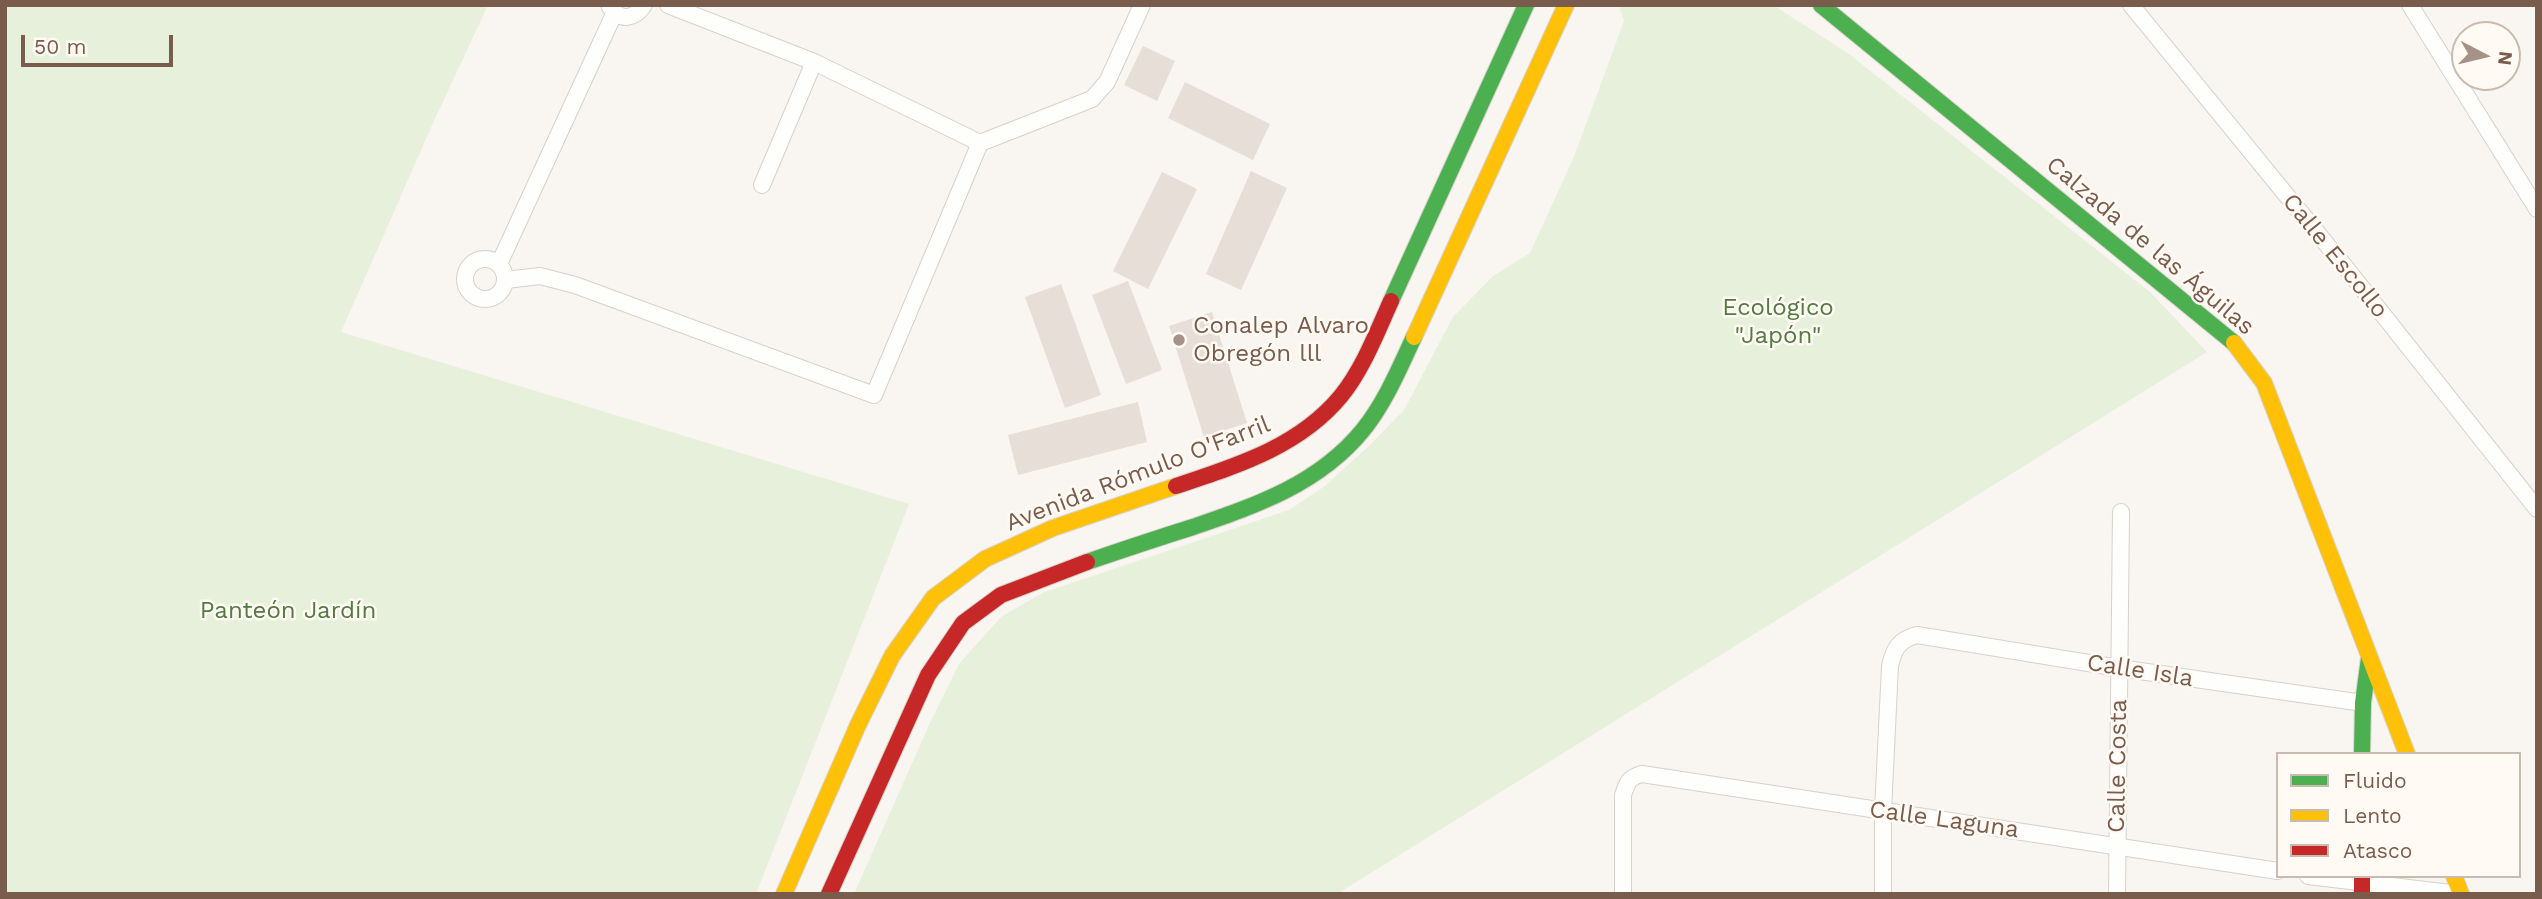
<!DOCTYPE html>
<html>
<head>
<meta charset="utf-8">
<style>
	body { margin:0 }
	#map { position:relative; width:2542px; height:899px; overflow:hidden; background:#f9f5f0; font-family:"Work Sans",sans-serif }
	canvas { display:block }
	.frame { position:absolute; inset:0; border:7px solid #7a5c4d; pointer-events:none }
	.legend { position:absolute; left:2276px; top:752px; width:245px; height:126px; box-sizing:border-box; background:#fffaf3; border:2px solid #cabbb1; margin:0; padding:9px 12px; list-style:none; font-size:21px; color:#7a5c4d }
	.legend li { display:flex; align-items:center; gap:14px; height:35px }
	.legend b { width:35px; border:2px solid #cabbb1 }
	.north { position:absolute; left:2451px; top:21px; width:70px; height:70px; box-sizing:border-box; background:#fffaf3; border:2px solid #cabbb1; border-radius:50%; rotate:97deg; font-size:19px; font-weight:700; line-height:28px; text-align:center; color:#7a5c4d }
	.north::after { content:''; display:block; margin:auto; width:24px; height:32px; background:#a69286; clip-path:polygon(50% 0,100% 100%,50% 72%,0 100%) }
	.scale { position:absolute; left:21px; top:35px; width:152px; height:32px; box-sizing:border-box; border:4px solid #7a5c4d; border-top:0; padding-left:9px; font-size:21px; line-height:24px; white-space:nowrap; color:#7a5c4d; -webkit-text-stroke:5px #fffaf3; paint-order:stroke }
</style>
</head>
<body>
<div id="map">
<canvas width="2542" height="899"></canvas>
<div class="frame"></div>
<ul class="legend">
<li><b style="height:9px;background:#4caf50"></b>Fluido</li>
<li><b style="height:9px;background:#ffc107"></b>Lento</li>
<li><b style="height:9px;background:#c62828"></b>Atasco</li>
</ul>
<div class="north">N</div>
<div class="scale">50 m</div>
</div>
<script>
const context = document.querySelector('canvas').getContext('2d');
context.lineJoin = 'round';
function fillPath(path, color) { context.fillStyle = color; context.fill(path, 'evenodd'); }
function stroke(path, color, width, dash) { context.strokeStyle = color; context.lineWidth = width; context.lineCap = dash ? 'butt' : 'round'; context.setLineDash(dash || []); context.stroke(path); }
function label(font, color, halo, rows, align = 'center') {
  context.font = font + ' "Work Sans",sans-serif'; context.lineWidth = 5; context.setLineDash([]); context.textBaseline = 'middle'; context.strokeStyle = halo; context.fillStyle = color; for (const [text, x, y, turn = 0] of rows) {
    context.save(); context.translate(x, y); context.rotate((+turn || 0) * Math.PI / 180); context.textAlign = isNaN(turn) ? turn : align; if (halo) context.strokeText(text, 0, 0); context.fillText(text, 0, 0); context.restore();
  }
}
fillPath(new Path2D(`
	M5,5H488L433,123L341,332L909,504L756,894H5Z
	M1619,5H1773L1849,54L2150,292L2207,352L1337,894H854L930,723L959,664L1001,617L1042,593L1289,510L1325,486L1370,445L1404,410L1453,317L1493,276L1530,253L1574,157L1624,21Z`), '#e7f0db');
fillPath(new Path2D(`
	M1143,46L1175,61L1157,101L1124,85Z
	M1185,82L1270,124L1253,160L1168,118Z
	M1251,171L1287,188L1241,290L1206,274Z
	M1162,172L1197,189L1148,289L1113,271Z
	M1128,281L1162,370L1126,384L1092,295Z
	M1061,284L1101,395L1065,408L1025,297Z
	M1212,312L1247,423L1204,437L1169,326Z
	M1138,402L1147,442L1018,475L1008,435Z`), '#e6ded7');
const street = new Path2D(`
	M668,5L814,62L980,143
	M2131,5L2346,268L2537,509
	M2410,5L2537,209
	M610,7C620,22 635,19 644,5
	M762,185L814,62
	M465 279a20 20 0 1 1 40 0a20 20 0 1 1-40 0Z
	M499,264L614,14
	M506,280L540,276L575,285L874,395L980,143L1092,99L1107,82L1142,5
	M2308,876L2459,894
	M1623,894V795C1627,783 1629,777 1642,774L2278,871
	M1883,894V811L1890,666C1894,648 1899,640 1917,635L2119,668L2363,703
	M2117,894L2121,512`);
const fast = new Path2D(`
	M1821,5L2234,343
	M1391,301L1526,5
	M1087,562C1122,550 1158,538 1193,527C1257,505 1319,484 1363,430C1385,403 1399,369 1414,337
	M2362,754L2363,703L2369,658`);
const slow = new Path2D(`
	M1414,337L1566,5
	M2234,343L2264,383L2407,754
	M2454,876L2461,894
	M784,894L858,725L892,656L933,598L985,559L1053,528L1176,486`);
const jam = new Path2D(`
	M1176,486C1236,466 1299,447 1341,396C1363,369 1377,332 1391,301
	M2362,876V894
	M829,894L928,675L963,623L1001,595L1087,562`);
stroke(street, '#d7d1cb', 18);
stroke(fast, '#d9d2cb', 18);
stroke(slow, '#d9d2cb', 18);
stroke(jam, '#d9d2cb', 18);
stroke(street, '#fefefd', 16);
stroke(fast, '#4caf50', 16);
stroke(slow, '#ffc107', 16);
stroke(jam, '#c62828', 16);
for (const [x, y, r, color] of [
	[1179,340,7,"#a69286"]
]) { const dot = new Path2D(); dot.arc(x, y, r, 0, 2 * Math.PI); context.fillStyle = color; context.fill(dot); stroke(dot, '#fffaf3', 2.5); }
label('24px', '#7a5c4d', '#fffaf3', [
	["Calzada de las Águilas",2150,246,40],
	["Calle Escollo",2335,256,51],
	["Avenida Rómulo O'Farril",1138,474,-21],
	["Calle Isla",2140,671,9],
	["Calle Costa",2118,766,-89],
	["Calle Laguna",1944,820,8]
]);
label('24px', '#537a41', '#fffaf3', [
	["Ecológico",1778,308],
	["\"Japón\"",1778,336],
	["Panteón Jardín",288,611]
]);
label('24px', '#7a5c4d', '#fffaf3', [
	["Conalep Alvaro",1193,326],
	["Obregón lll",1193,354]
], 'left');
</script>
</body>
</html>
